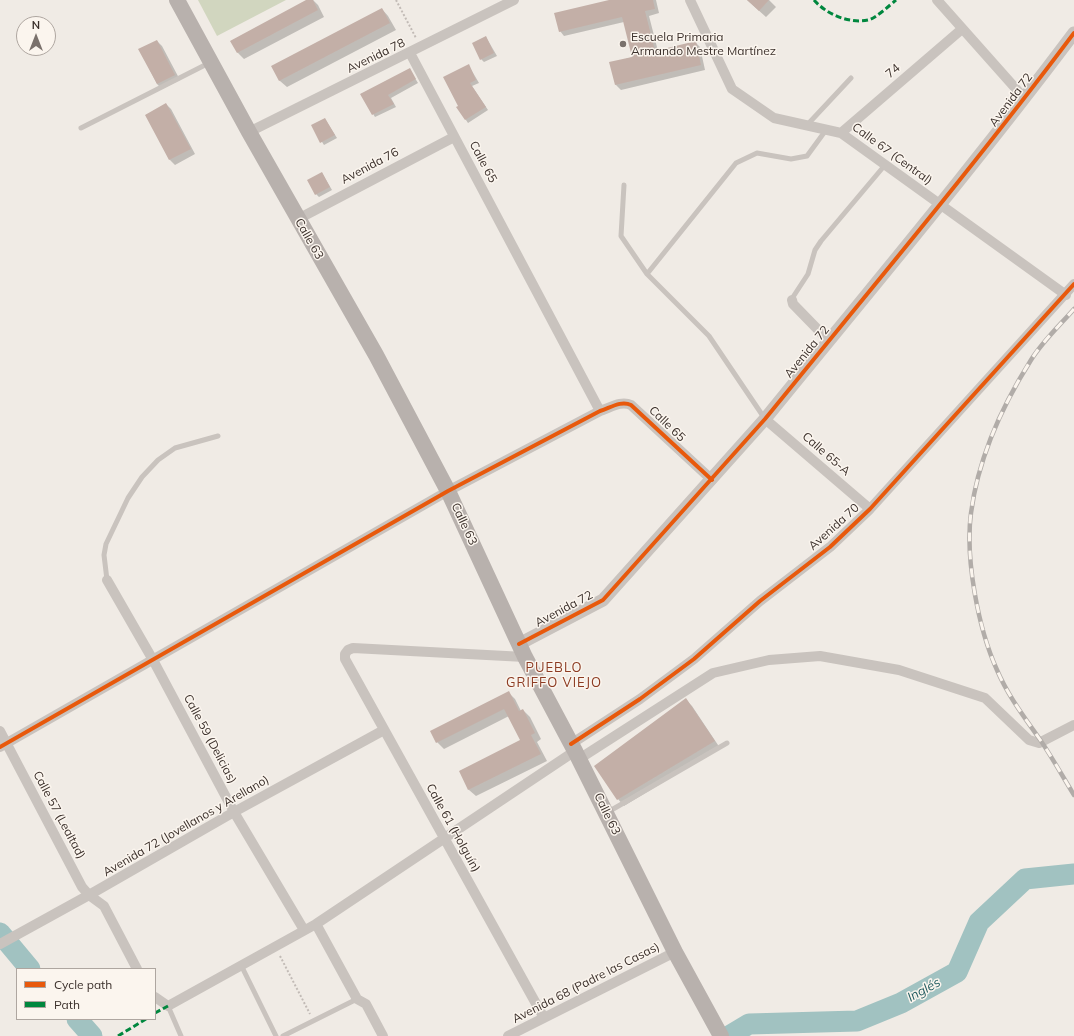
<!DOCTYPE html>
<html>
<head>
<meta charset="utf-8">
<style>
	body { margin:0 }
	#map { position:relative; width:1074px; height:1036px; overflow:hidden; background:#f0ebe5; font-family:Mulish,sans-serif }
	canvas { display:block }
	.legend { position:absolute; left:16px; top:968px; width:140px; height:52px; box-sizing:border-box; background:#fbf5ee; border:1px solid #aea6a0; margin:0; padding:5px 7px; list-style:none; font-size:12px; color:#3b302b }
	.legend li { display:flex; align-items:center; gap:8px; height:20px }
	.legend b { width:20px; border:1px solid #aea6a0 }
	.north { position:absolute; left:16px; top:16px; width:40px; height:40px; box-sizing:border-box; background:#fbf5ee; border:1px solid #aea6a0; border-radius:50%; rotate:0deg; font-size:11px; font-weight:700; line-height:16px; text-align:center; color:#3b302b }
	.north::after { content:''; display:block; margin:auto; width:14px; height:18px; background:#7a716c; clip-path:polygon(50% 0,100% 100%,50% 72%,0 100%) }
</style>
</head>
<body>
<div id="map">
<canvas width="1074" height="1036"></canvas>
<ul class="legend">
<li><b style="height:5px;background:#e8590c"></b>Cycle path</li>
<li><b style="height:5px;background:#00873e"></b>Path</li>
</ul>
<div class="north">N</div>
</div>
<script>
const context = document.querySelector('canvas').getContext('2d');
context.lineJoin = 'round';
function fillPath(path, color) { context.fillStyle = color; context.fill(path, 'evenodd'); }
function stroke(path, color, width, dash) { context.strokeStyle = color; context.lineWidth = width; context.lineCap = dash ? 'butt' : 'round'; context.setLineDash(dash || []); context.stroke(path); }
function label(font, color, halo, rows, align = 'center') {
  context.font = font + ' Mulish,sans-serif'; context.lineWidth = 3; context.setLineDash([]); context.textBaseline = 'middle'; context.strokeStyle = halo; context.fillStyle = color; for (const [text, x, y, turn = 0] of rows) {
    context.save(); context.translate(x, y); context.rotate((+turn || 0) * Math.PI / 180); context.textAlign = isNaN(turn) ? turn : align; if (halo) context.strokeText(text, 0, 0); context.fillText(text, 0, 0); context.restore();
  }
}
fillPath(new Path2D(`
	M198,0H286L217,36Z`), '#d1d6bf');
fillPath(new Path2D(`
	M308,0H313L318,5L324,17L244,59L238,53L231,41Z
	M613,0H656L659,13L649,16L658,51L695,42L700,47L705,70L621,90L616,85L610,63L633,57L624,22L564,36L560,31Z
	M747,0H769L776,7L766,17Z
	M382,9L388,16L396,30L287,87L280,81L273,67Z
	M486,37L497,56L484,62L481,59Z
	M157,41L162,46L180,80L162,89L157,84L140,50Z
	M469,66L479,83L472,86L488,110L468,123L458,108Z
	M410,70L418,83L391,98L396,107L375,117L361,94Z
	M166,104L171,109L195,154L175,165L170,160L146,115Z
	M325,119L337,138L324,145L312,126Z
	M322,173L332,190L319,197L316,194Z
	M509,693L515,699L521,711L523,710L530,717L541,739L537,742L547,761L476,796L469,790L460,771L522,741L509,716L444,749L437,742Z
	M686,700L692,706L720,748L624,806L618,799Z`), '#0003');
stroke(new Path2D(`
	M0,933L30,969
	M77,1019L92,1036
	M729,1036L749,1024L857,1021L901,1003L957,972L979,922L1025,879L1074,874`), '#a1c2c1', 21);
fillPath(new Path2D(`
	M306,0H313L318,10L237,53L230,41Z
	M609,0H653L655,9L645,11L655,51L696,41L701,65L615,85L609,62L632,57L622,17L559,32L554,13Z
	M747,0H769L759,11Z
	M382,8L390,23L279,81L271,66Z
	M486,36L494,53L480,60L472,43Z
	M157,40L175,75L157,84L138,49Z
	M469,64L476,80L470,83L486,107L465,120L456,107L458,106L443,77Z
	M410,68L416,79L388,95L394,104L372,115L360,94Z
	M166,103L191,149L169,160L145,115Z
	M325,118L335,135L320,143L311,125Z
	M322,172L330,187L315,195L307,180Z
	M509,691L519,711L523,709L535,733L531,735L541,754L468,790L459,771L520,740L504,709L436,743L430,731Z
	M686,698L715,741L617,800L594,766Z`), '#c3afa7');
stroke(new Path2D(`
	M396,0L416,38
	M280,956L310,1014`), '#c2bbb6', 2, [2, 2]);
stroke(new Path2D(`
	M808,124L851,78
	M81,128L209,63
	M624,185L621,236L647,274L709,336L765,419
	M647,274L736,163L757,153L791,159L807,156L826,130
	M792,300L793,297L808,274L815,250L821,241L885,165
	M107,580L104,555L106,544L128,498L142,477L158,460L175,448L218,436
	M608,812L727,743
	M241,965L276,1036
	M168,1006L181,1036
	M283,1036L357,999`), '#c9c3be', 5);
stroke(new Path2D(`
	M690,0L732,89L774,118L841,133L1066,295
	M937,0L1025,99
	M410,53L600,411
	M249,132L514,0
	M841,133L962,29
	M298,219L454,137
	M792,300L793,304L829,341
	M765,419L870,509
	M107,580L153,660L234,812L304,930
	M525,657L353,648L348,650L345,654V659L544,1018
	M0,731L82,887L89,895L104,906L137,969
	M571,744L640,699L694,659L760,601L830,547L870,509L1074,284
	M0,747L448,491L600,411C610,408 621,400 631,405L712,480
	M579,759L713,673L769,660L820,656L899,670L985,698L1029,740L1039,743L1074,725
	M316,924L357,999L366,1004L383,1036
	M0,944L89,895L234,812L384,730
	M155,997L168,1006L316,924L575,751
	M508,1036L675,952`), '#c9c3be', 10);
stroke(new Path2D(`
	M519,644L603,600L765,419C869,291 975,165 1074,33`), '#c9c3be', 13);
stroke(new Path2D(`
	M177,0L249,132L376,355L448,491L525,657L575,751L675,952L721,1036`), '#b8b1ad', 16);
const rail = new Path2D(`
	M1074,309C1060,325 1042,342 1031,360C1002,406 978,459 971,513C965,558 978,628 997,670C1008,696 1025,718 1041,741C1053,759 1063,777 1074,795`);
stroke(rail, '#b1aca8', 4.5);
stroke(rail, '#fbf5ee', 3, [9]);
stroke(new Path2D(`
	M814,0C826,14 849,24 868,20C875,19 890,5 896,0
	M155,1013L168,1006
	M118,1036L146,1019`), '#00873e', 3, [6, 3]);
stroke(new Path2D(`
	M519,644L603,600L765,419C869,291 975,165 1074,33
	M571,744L640,699L694,659L760,601L830,547L870,509L1074,284
	M0,747L448,491L600,411C610,408 621,400 631,405L712,480`), '#e8590c', 4);
for (const [x, y, r, color] of [
	[623,44,4,"#7a716c"]
]) { const dot = new Path2D(); dot.arc(x, y, r, 0, 2 * Math.PI); context.fillStyle = color; context.fill(dot); stroke(dot, '#fbf5ee', 1.5); }
label('12px', '#3b302b', '#fbf5ee', [
	["Escuela Primaria",631,37],
	["Armando Mestre Martínez",631,51]
], 'left');
label('12px', '#3b302b', '#fbf5ee', [
	["Avenida 78",376,56,-26],
	["74",893,71,-40],
	["Avenida 72",1011,100,-53],
	["Calle 67 (Central)",892,154,36],
	["Calle 65",483,162,62],
	["Avenida 76",370,166,-28],
	["Calle 63",309,239,60],
	["Avenida 72",807,352,-51],
	["Calle 65",667,424,44],
	["Calle 65-A",826,454,41],
	["Calle 63",464,524,65],
	["Avenida 70",834,527,-42],
	["Avenida 72",564,609,-28],
	["Calle 59 (Delicias)",210,739,62],
	["Calle 63",607,814,64],
	["Calle 57 (Lealtad)",59,815,62],
	["Avenida 72 (Jovellanos y Arellano)",186,826,-30],
	["Calle 61 (Holguín)",453,828,61],
	["Avenida 68 (Padre las Casas)",586,983,-27]
]);
context.letterSpacing = '1px';
label('13px', '#8c3b22', '#fbf5ee', [
	["PUEBLO",554,668],
	["GRIFFO VIEJO",554,683]
]);
context.letterSpacing = '0px';
label('italic 13px', '#1f5a5e', '#fbf5ee', [
	["Inglés",924,990,-29]
]);
</script>
</body>
</html>
